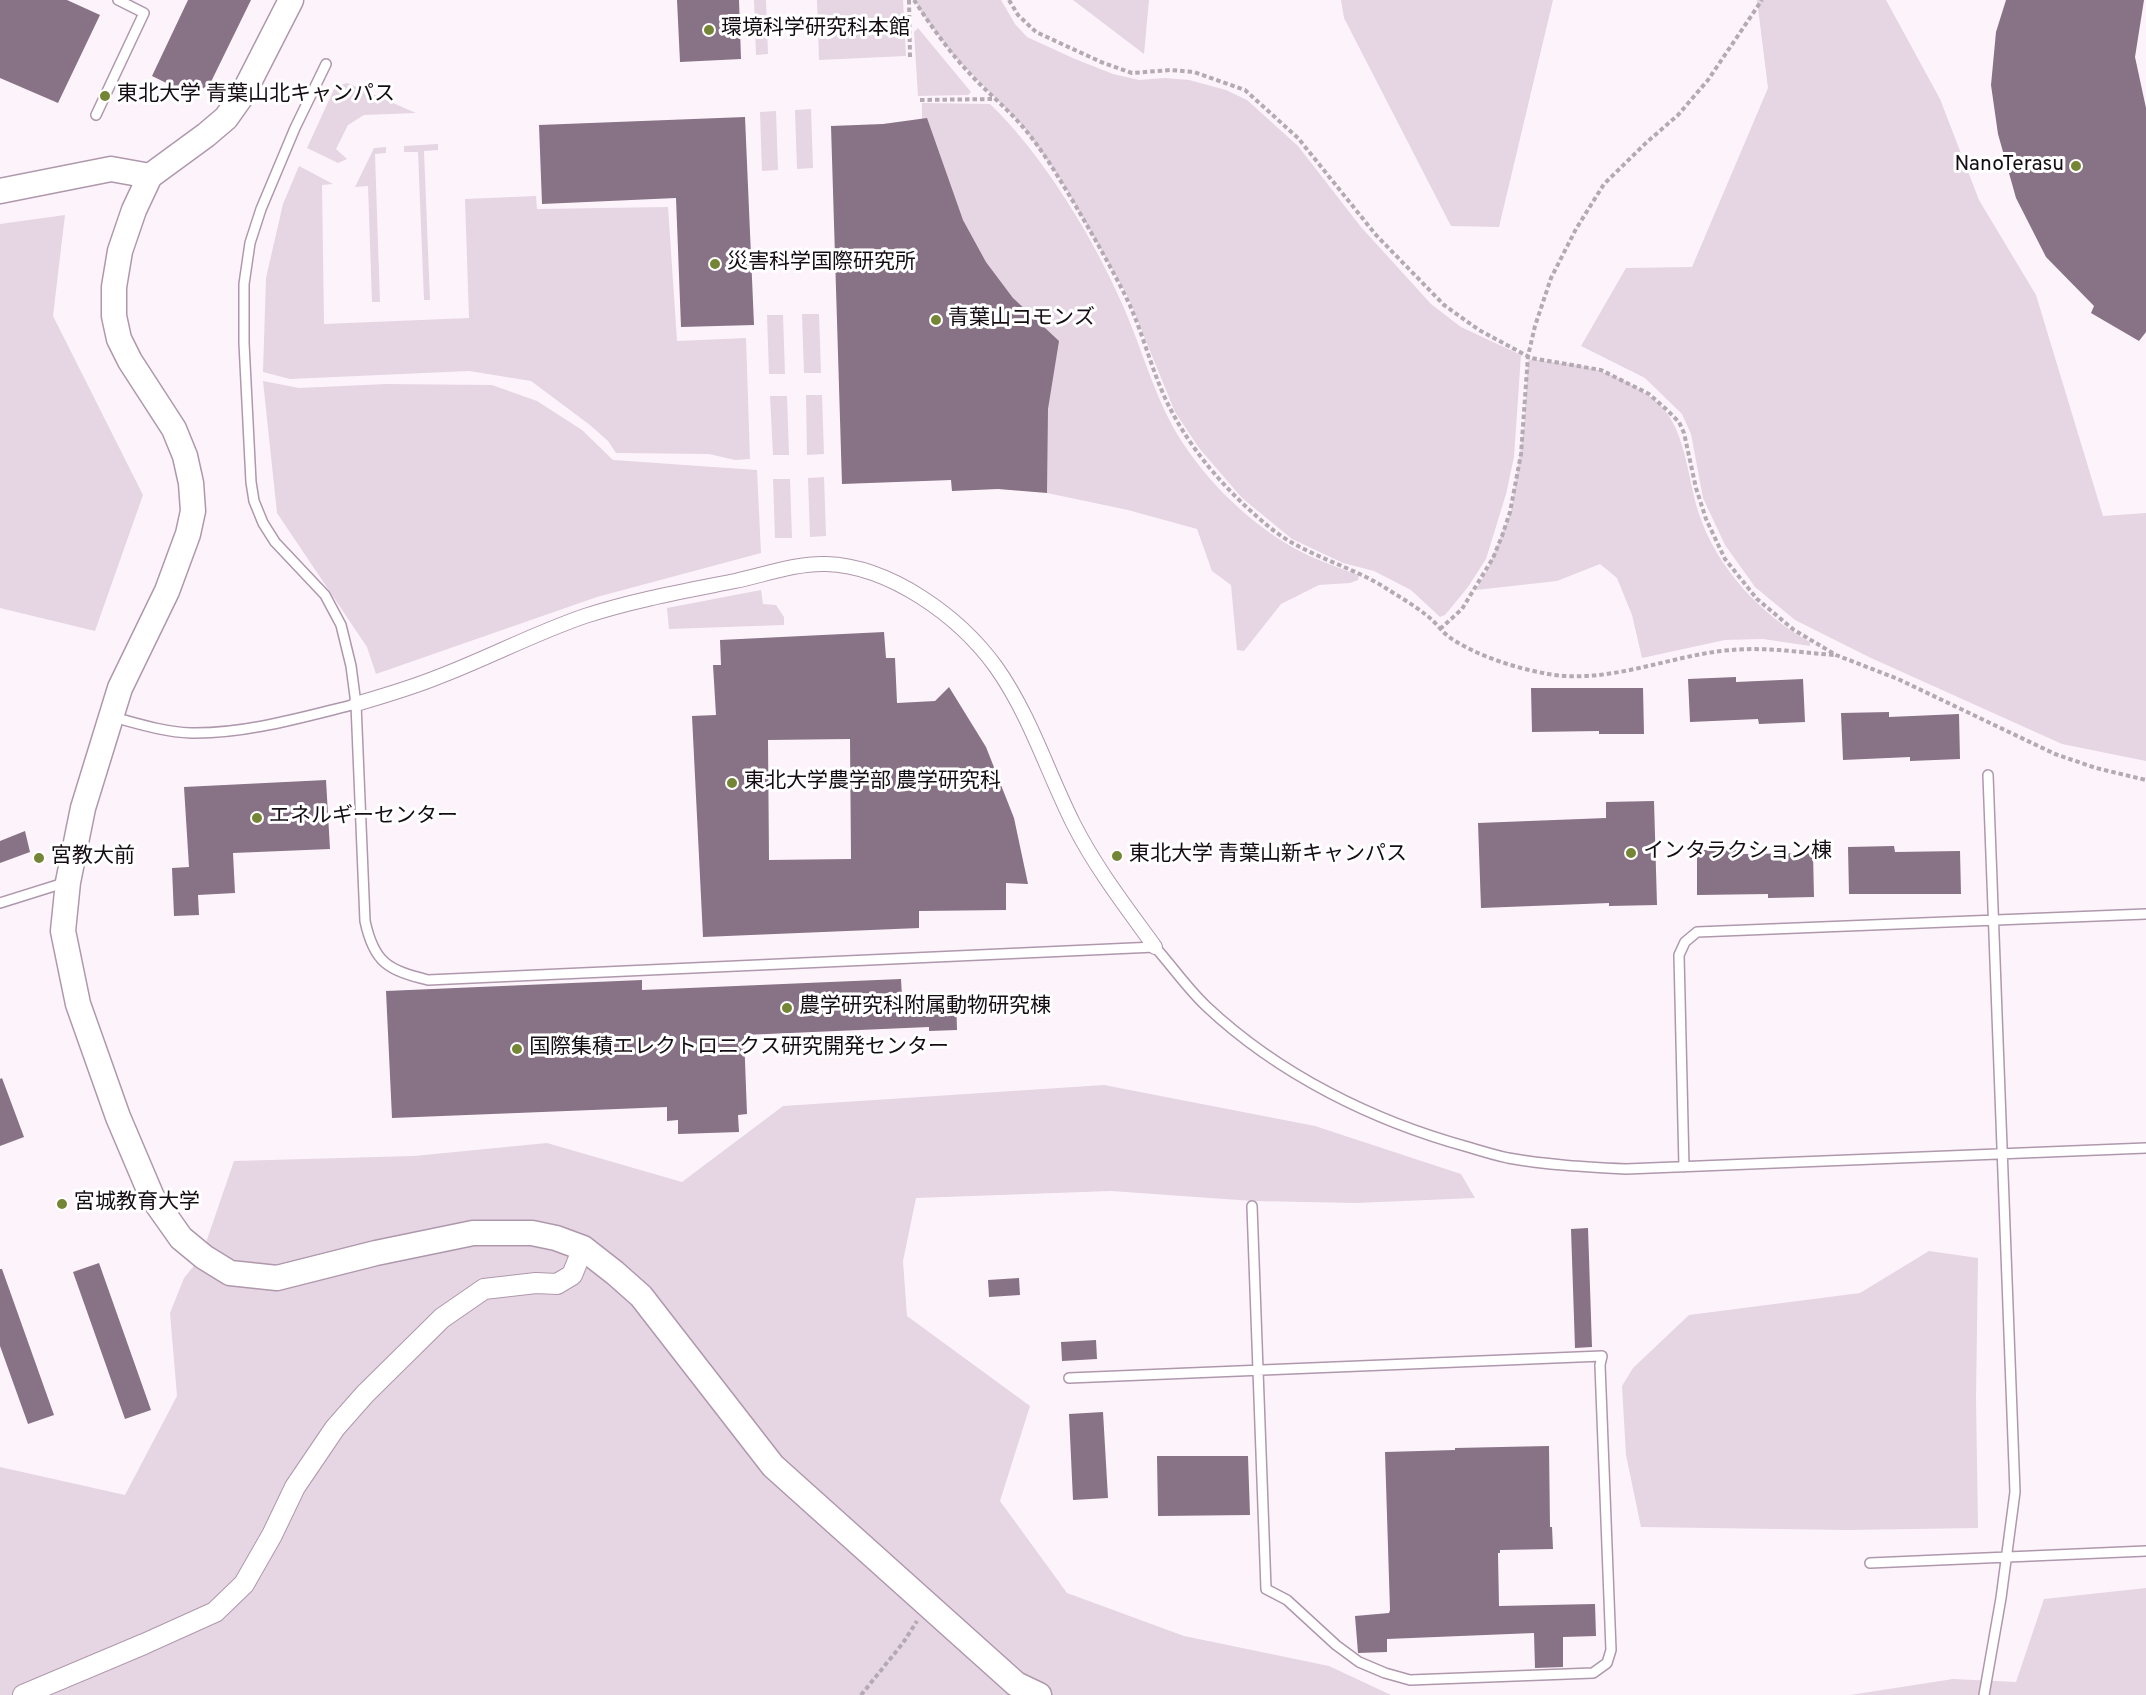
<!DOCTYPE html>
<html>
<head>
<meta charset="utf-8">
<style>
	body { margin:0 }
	canvas { display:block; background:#fdf3fb }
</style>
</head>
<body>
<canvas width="2146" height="1695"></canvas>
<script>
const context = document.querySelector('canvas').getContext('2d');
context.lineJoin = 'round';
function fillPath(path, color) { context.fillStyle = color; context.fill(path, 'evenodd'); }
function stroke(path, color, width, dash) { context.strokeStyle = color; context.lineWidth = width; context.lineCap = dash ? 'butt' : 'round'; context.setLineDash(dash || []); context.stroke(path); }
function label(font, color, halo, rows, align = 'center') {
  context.font = font + ' Overpass,"Noto Sans JP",sans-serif'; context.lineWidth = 6; context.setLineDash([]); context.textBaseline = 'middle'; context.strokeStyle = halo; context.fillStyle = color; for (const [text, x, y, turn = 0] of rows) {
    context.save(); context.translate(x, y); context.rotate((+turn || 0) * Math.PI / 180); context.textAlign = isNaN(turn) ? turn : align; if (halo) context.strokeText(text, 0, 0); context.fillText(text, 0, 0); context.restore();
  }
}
fillPath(new Path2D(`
	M754,0H766L768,54L756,55Z
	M817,0H903L906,56L819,60Z
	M915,0H1001L1015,24L1027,37L1075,59L1113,74L1139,80L1165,78L1189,80L1226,90L1247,100L1298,146L1361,227L1431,304L1461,327L1521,355L1514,457L1506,494L1486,559L1468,587L1445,615L1440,617L1411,590L1374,571L1343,563L1292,539L1242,498L1199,448L1175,412L1128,297L1061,180L1023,126L954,56L921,12Z
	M1073,0H1149L1144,54Z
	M1341,0H1553L1499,227L1451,226L1344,18Z
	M1757,0H1886L1940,99L1979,200L2036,295L2103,516L2146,513V761L2062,744L1871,658L1795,620L1755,587L1725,545L1703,498L1691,434L1682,414L1645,378L1581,346L1626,268L1692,267L1768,88Z
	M918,28L971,92L968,95L918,96L914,32Z
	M347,83L416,113L364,115L348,125L336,149L347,159L338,163L307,148L335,87Z
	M922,103L990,104C1044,156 1094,239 1124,308C1141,347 1152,388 1172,425C1199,474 1244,519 1292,547C1313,559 1337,567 1359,575L1358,580L1350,583L1319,585L1281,604L1244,651L1237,650L1231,585L1212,571L1197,529L1128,510L1047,493L1013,298L986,262L963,220L922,119Z
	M811,109L813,168L797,169L795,110Z
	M776,111L778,170L762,171L760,112Z
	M438,144V150L424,151L430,300H424L418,152H404V146Z
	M386,147V153L375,154L380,302H372L368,186L355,187L374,148Z
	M299,166L333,184L322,185L324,324L469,318L465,199L536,196L537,209L668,207L677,341L746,338L750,459L735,460L709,454L616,453L608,441L590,425L531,381L469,371L290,379L263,372L266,278L283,204Z
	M65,215L53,316L143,495L95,631L0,608V224Z
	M802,314H819L821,373H804Z
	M767,315H783L785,374H769Z
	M1532,359C1547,362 1562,363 1577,365C1604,370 1630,382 1652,398C1687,424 1686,475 1699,514C1717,568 1761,615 1810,642V646L1763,639L1725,640L1642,658L1632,615L1617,578L1600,564L1557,581L1476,590L1488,568L1511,512L1524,427L1528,361Z
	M263,381L299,388L386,384L492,385L537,401L582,430L613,460L757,470L761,553L597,597L376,674L367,647L277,513Z
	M806,395H822L824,454L807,455Z
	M770,396H787L789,455H773Z
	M824,477L826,536L810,537L808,478Z
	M773,479H790L792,538H775Z
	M761,590L763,604L776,605L784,617V625L669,629L667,608Z
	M1104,1085L1315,1126L1461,1174L1475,1198L1356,1203L1253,1201L1111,1191L916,1198L903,1261L907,1316L1030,1406L1000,1501L1067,1593L1184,1636L1329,1666L1391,1695H0V1467L125,1495L177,1396L170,1313L184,1278L201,1257L234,1161L414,1156L547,1143L682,1182L783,1106Z
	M1929,1251L1978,1258L1976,1398L1978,1528L1846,1530L1641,1527L1626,1455L1622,1386L1633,1368L1689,1315L1860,1293Z
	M2146,1588V1695H1850L1953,1679L2016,1682L2044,1599Z`), '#e6d6e4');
fillPath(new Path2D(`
	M0,0H67L100,15L58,103L0,78Z
	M188,0H251L207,90L200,86L195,97L152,76Z
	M677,0H739L741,59L680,62Z
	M2006,0H2144L2135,57L2146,108V332L2139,341L2091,313L2094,306L2046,257L2016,198L1998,134L1991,85L1996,32Z
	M745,117L754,325L681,327L676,198L542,204L539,125Z
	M927,118L963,220L986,262L1013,298L1059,341L1048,409L1047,493L998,489L952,491L951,480L842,484L831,126L883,124Z
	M884,632L886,658H895L897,703L935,701L949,687L986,747L1014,818L1028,884L1006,883V910L919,911V928L703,937L692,716L716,715L713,665H721L720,640ZM850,739L851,859L769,860L768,740Z
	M1736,677V682L1803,679L1805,722L1759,724L1758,719L1690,722L1688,679Z
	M1531,688H1643L1644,734H1599V731L1532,732Z
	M1889,712V717L1959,714L1960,759L1910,761V757L1843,760L1841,713Z
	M326,780L330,849L233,853L235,893L198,895L199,915L174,916L172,868L189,867L184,787Z
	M1654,801L1657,905L1609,906V903L1481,908L1478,823L1606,818V802Z
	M25,831L30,852L0,863V841Z
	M1894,846L1895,852L1960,851L1961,894H1849L1848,847Z
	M1697,850H1743V854L1813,853L1814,897L1768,898V894L1697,895Z
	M901,979L902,997L956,996L957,1030L929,1031V1027L744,1035L747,1114L738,1115L739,1132L678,1134V1120L667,1121V1107L392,1118L386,991L642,980V990Z
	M2,1078L24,1137L0,1146V1079Z
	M1588,1228L1592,1347L1575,1348L1571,1229Z
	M99,1263L151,1410L125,1419L73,1272Z
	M0,1269H2L54,1415L28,1424L0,1346Z
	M1019,1278L1020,1295L989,1297L988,1280Z
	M1096,1340L1097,1359L1062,1361L1061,1342Z
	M1103,1412L1108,1498L1073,1500L1069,1414Z
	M1549,1446L1550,1527H1552L1553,1549L1500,1550V1553H1498L1499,1606L1595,1604L1596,1636L1563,1637V1667L1535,1668L1534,1633L1387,1639V1652L1358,1653L1355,1616L1389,1613L1390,1610L1385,1452L1455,1450V1448Z
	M1157,1456H1248L1250,1515L1158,1516Z`), '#887285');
const service = new Path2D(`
	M326,64L295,128L261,209L250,243L244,284V343L251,482L254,501L263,523L275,542L325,595L341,625L351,666L356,704L365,921C374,963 388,970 428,980L1155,947C1172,966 1187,988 1206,1006C1278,1074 1373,1121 1468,1147C1481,1151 1494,1155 1508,1158C1547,1165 1586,1167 1626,1169L2146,1148
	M96,115L144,13L118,0
	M113,717C139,724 164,732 191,733C246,734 303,717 356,704
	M0,903L67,882
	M1684,1167L1679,955L1685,942L1697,932L2146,914
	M1069,1378L1602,1356L1600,1365L1611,1650L1607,1663L1593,1673L1410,1680L1385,1673L1359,1662L1336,1645L1287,1600L1266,1589L1252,1206
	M1870,1563L2146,1551
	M1984,1695L2001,1598L2015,1492L1988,775`);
const pedestrian = new Path2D(`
	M356,704C383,696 411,688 438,677C488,658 535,633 585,616C634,600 685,591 735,581C764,575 796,563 826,564C890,566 959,616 996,667C1030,715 1047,771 1073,823C1095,867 1126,907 1155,947`);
const minor = new Path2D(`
	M23,1695L144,1644L215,1612L244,1584L272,1535L295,1487L335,1428L365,1394L442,1318L484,1289L536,1283L557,1284L572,1275L583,1248`);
const tertiary = new Path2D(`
	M291,0L243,94L226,118L206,135L150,176L134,210L120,251L114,287V316L119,339L130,361L174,429L185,456L191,483L193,511L188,534L167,591L120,688L83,808L68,882L63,931L78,1004L118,1117L152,1197L181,1238L204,1257L230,1273L277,1278L376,1253L473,1233H532L556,1238L583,1248L615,1273L641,1296L773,1466L1016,1684L1039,1695
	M0,191L111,169L150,176`);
stroke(service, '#af98ac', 12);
stroke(pedestrian, '#af98ac', 16);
stroke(minor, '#af98ac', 22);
stroke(tertiary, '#af98ac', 27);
stroke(new Path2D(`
	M909,0L910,58
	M914,0C931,26 950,53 971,75C984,89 998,101 1011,114C1029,132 1044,154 1057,175C1081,214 1104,254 1125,295C1142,329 1150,366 1166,400C1189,449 1227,492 1268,526C1302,555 1347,564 1384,587C1398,596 1414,605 1426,615C1435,621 1441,631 1449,637C1477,656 1515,668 1548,674C1607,684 1664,658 1721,651C1762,646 1794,652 1834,655
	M1009,0L1018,15L1036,32L1101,62L1132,73L1171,70L1194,72L1245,90L1298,138L1376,235L1444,305L1479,330L1531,358L1601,370L1649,394L1666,409L1679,422L1684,433L1696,488L1706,519L1725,559L1757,599L1794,630L1836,655L1898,679L2055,754L2096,768L2146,780
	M920,100L994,99
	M1440,629L1462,609L1493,558L1502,536L1510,512L1521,454L1528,356L1535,326L1551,278L1576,229L1604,184L1647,142L1678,115L1708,80L1762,0
	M861,1695L903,1643L917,1621`), '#b4aab2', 4, [4.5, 3]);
stroke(service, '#fff', 9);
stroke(pedestrian, '#fff', 14);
stroke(minor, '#fff', 20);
stroke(tertiary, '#fff', 24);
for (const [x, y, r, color] of [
	[709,30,6,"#748635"],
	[105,96,6,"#748635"],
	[2076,166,6,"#748635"],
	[715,264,6,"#748635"],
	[936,320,6,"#748635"],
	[732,783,6,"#748635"],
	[257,818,6,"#748635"],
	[1631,853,6,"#748635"],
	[1117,856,6,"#748635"],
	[39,858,6,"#748635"],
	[787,1008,6,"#748635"],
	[517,1049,6,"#748635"],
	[62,1204,6,"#748635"]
]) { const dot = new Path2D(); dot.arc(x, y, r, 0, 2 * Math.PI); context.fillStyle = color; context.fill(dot); stroke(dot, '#fff', 2); }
label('21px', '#150d14', '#fff', [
	["環境科学研究科本館",721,30],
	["東北大学 青葉山北キャンパス",117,96],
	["NanoTerasu",2064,166,"right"],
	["災害科学国際研究所",727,264],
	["青葉山コモンズ",948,320],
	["東北大学農学部 農学研究科",744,783],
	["エネルギーセンター",269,818],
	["インタラクション棟",1643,853],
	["東北大学 青葉山新キャンパス",1129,856],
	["宮教大前",51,858],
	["農学研究科附属動物研究棟",799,1008],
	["国際集積エレクトロニクス研究開発センター",529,1049],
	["宮城教育大学",74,1204]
], 'left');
</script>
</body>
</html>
